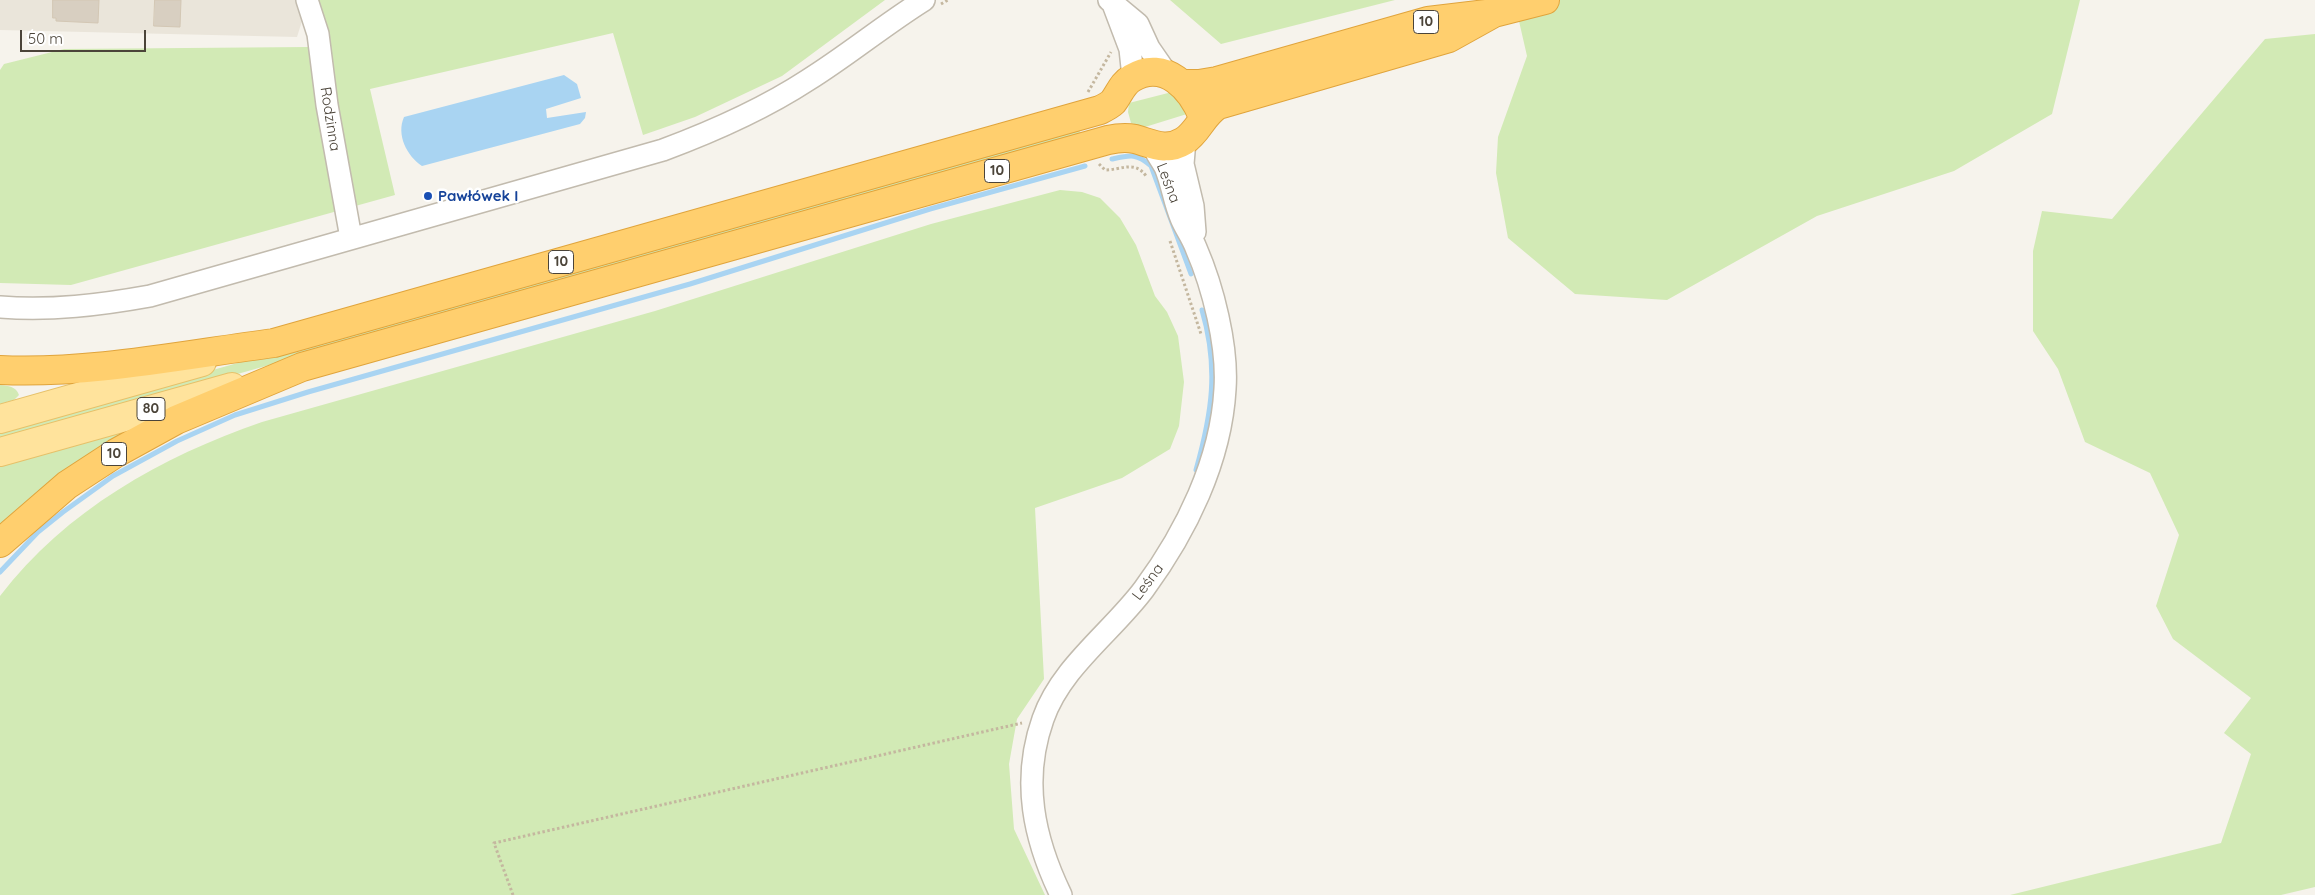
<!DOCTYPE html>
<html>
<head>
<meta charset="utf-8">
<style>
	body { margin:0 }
	#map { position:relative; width:2315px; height:895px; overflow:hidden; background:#f6f3ec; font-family:Quicksand,sans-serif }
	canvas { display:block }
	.scale { position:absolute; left:20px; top:30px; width:126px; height:22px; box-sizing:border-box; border:2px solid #4b4439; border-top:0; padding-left:6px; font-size:15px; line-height:18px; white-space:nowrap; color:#4b4439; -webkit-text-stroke:4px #fff; paint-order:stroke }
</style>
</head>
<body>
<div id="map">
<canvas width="2315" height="895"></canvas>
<div class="scale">50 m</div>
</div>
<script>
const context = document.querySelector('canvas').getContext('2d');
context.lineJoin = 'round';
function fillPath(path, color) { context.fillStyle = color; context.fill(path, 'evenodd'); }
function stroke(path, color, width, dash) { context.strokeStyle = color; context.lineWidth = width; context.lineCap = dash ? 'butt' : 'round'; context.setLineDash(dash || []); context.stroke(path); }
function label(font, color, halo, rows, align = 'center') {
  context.font = font + ' Quicksand,sans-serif'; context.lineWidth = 5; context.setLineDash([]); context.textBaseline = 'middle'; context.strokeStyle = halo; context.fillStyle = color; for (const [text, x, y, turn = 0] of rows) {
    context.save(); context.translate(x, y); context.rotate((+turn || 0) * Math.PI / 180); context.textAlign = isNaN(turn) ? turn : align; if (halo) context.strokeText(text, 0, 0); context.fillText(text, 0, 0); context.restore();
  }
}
fillPath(new Path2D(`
	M0,0H307L308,2L297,37L0,30Z`), '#eae5da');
fillPath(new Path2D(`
	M315,0H885L782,76L695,117L643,135L613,33L370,89L395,195L71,285L0,283V70L4,64L64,49L308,47Z
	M1170,0H1395L1221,44Z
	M1509,0H2080L2052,114L1954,171L1817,216L1667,300L1575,294L1508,238L1496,173L1498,137L1527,56L1516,8Z
	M2315,34V887L2281,895H2010L2221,843L2251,754L2224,733L2251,698L2173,639L2156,606L2179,535L2150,473L2085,442L2058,369L2033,331V251L2042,211L2112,219L2265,39Z
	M1172,92L1179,96L1187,114L1145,127L1131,123L1128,112L1129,103Z
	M1078,126L1081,136L0,441V430Z
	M1060,190L1082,192L1100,198L1120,218L1136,245L1155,296L1167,312L1178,336L1184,382L1179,426L1170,449L1122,478L1035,508L1044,679L1017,719L1009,764L1014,829L1045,895H0V596C66,510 161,457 262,422L655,311L931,224Z
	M0,385C8,386 16,386 19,395L14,400L0,404Z
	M136,425V428L0,528V464Z`), '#d2eab5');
fillPath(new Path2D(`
	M564,75L577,84L581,98L546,109L547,118L586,112L585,118L580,124L422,166C407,156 396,135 404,117Z`), '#a9d4f2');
stroke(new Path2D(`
	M1112,159C1130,155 1137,153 1151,166L1191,274
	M1196,470C1212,413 1219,368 1202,310
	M0,572L38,532L63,512L113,476L177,441L235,415L308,392L690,284L930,209L1085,166`), '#a9d4f2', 5);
const building = new Path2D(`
	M53,0H99L98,23L56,21V18H53Z
	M155,0H181L180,27L154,26Z`);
fillPath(building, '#d8cfc1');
stroke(building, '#d3c7b4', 1);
const minor = new Path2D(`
	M307,0L318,34L327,105L351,238
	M1109,0L1138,24L1149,48L1167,74
	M1113,4L1130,49L1133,77
	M1185,140L1183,164L1193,206L1195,232
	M0,307C51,311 100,305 150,296L663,150C714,131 762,110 808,80C848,55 884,25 924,0
	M1061,895C1034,839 1021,781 1043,719C1061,667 1112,632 1144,589C1186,532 1221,461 1225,389C1228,346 1213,287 1196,248C1192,237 1185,228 1181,218C1174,202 1172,183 1165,167C1161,160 1156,153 1152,145`);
const major = new Path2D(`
	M0,419L202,362
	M0,452L232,387`);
const highway = new Path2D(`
	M1183,84H1199L1217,81L1428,21L1494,13L1545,0
	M0,370C92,374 182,355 274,343L1100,110C1104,108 1110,105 1113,102C1120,93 1122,84 1132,78C1165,58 1192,89 1203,117
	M0,543L67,485L116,453L176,420L302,367L1108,140C1117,138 1126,137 1135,139C1153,144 1166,152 1184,141C1199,131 1202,115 1218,105L1449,38L1494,13`);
stroke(minor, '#c2bbae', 24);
stroke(major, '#e6c16a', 30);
stroke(highway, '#e0a43c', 30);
stroke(new Path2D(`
	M941,4L948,0
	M1088,92L1111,52
	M1099,164L1105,170C1121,170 1135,160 1146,176
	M1170,241L1201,334
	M513,895L494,843L1022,723`), '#c4b79f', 3, [2.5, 2.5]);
stroke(minor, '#fff', 21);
stroke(major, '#ffe39c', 28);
stroke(highway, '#ffcf6e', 28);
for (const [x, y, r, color] of [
	[428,196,5,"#1a4fb4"]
]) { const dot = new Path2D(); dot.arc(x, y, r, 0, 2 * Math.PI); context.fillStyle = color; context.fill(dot); stroke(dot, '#fff', 2); }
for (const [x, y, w] of [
	[1426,22,25],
	[997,171,25],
	[561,262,25],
	[151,409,28],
	[114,454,25]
]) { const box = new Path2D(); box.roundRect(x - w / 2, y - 11.5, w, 23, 4); context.fillStyle = '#fff'; context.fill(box); stroke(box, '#4b4439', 1); }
label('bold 14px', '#4b4439', null, [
	["10",1426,22],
	["10",997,171],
	["10",561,262],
	["80",151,409],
	["10",114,454]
]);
label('15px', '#4b4439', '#fff', [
	["Rodzinna",330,119,81],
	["Leśna",1168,183,69],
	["Leśna",1148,582,-53]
]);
label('bold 15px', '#164399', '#fff', [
	["Pawłówek I",438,196]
], 'left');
</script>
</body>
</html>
